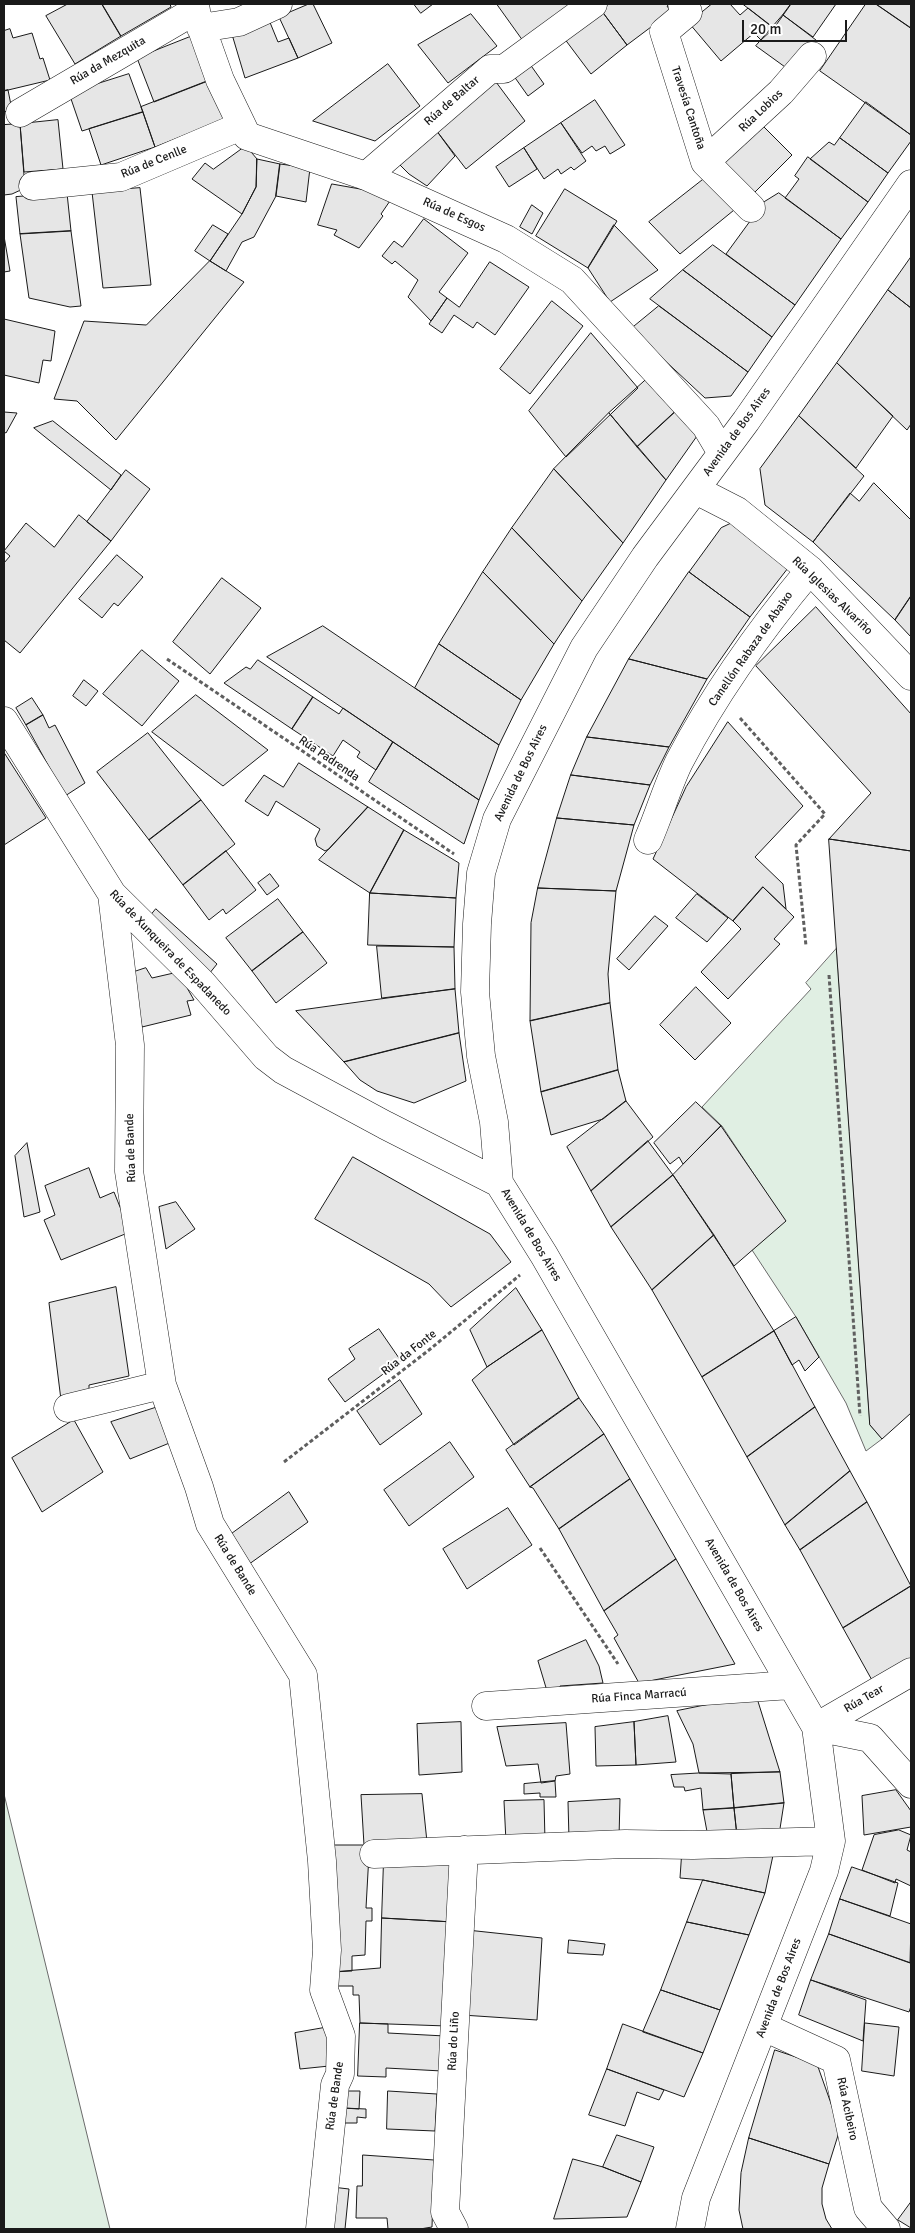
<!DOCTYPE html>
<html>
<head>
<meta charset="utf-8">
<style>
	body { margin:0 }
	#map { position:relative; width:915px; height:2233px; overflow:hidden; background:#fff; font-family:Signika,sans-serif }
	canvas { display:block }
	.frame { position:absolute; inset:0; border:5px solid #1a1a1a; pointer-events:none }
	.scale { position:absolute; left:742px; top:20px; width:105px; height:22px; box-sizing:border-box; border:2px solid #1a1a1a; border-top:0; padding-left:6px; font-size:15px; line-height:18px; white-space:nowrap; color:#1a1a1a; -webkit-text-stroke:4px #fff; paint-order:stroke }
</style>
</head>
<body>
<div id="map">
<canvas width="915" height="2233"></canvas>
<div class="frame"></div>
<div class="scale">20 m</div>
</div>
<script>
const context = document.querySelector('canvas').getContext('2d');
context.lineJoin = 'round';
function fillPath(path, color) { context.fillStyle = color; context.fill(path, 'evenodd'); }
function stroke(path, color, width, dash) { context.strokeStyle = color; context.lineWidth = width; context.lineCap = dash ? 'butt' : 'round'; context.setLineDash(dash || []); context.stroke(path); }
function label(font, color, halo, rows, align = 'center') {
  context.font = font + ' Signika,sans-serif'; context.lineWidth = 4; context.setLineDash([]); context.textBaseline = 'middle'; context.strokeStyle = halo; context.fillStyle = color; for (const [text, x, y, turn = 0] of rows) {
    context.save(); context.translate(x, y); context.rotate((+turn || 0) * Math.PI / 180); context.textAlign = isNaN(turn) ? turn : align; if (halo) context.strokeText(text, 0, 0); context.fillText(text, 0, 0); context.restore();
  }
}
const green = new Path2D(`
	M837,948L870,1425L882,1439L866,1451L846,1403L796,1317L752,1250L785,1221L722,1126L702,1107L811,989L806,983Z
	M4,1794L110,2229H4Z`);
fillPath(green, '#e0efe3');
stroke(green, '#6a6a6a', 1);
const building = new Path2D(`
	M68,4H102L121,36L75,64L46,16Z
	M102,4H170L171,7L121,36Z
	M309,4H313L332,43L298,58L279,17Z
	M414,4H433L421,13Z
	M497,4H572L525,43Z
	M609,4H670L667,6L671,12L627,45L601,10Z
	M712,4H730L740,15L748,8L774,28L761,40L754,33L721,61L689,23Z
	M743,4H791L774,28Z
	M791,4H836L813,37L783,15Z
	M866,4H876L911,28V135L820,71Z
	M876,4H911V28Z
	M601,10L627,45L591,74L564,38Z
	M471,14L497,46L448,83L418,45Z
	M783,15L816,40L792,72L756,46Z
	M269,20L278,42L289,38L298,58L245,78L231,31Z
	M10,29L13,38L32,33L40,59L43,58L50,80L4,91V31Z
	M195,35L213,79L154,102L137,58Z
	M527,60L544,84L528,96L511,72Z
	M388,64L420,106L375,141L313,121Z
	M129,74L143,112L82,131L69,93Z
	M213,79L228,118L155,147L141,107Z
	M496,82L525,121L466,169L436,130Z
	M8,90L12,110L4,112V91Z
	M595,100L625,145L610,154L605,146L596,151L592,146L582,153L561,123Z
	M866,102L911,135V141L888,173L840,138Z
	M143,112L155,147L101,165L89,129Z
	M58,120L63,169L24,172L20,124Z
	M561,123L586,161L574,170L571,167L561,174L558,169L544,179L524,148Z
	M20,124L25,188L12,194L4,195V125Z
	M763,126L792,155L754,193L718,168Z
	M436,130L455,156L427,186L409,174L398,163Z
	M840,138L888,173L868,202L810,159L829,142L834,145Z
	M246,146L257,159L256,187L242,214L192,179L205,163L213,169Z
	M524,148L537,169L509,187L496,167Z
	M808,157L868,202L841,239L785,198L799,179L795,176Z
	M257,159L280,164L276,196L254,237L242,242L226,271L210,261L242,214L256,187Z
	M280,164L310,168L306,202L276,196Z
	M709,175L739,206L680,254L649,222Z
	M332,184L394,195L381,214L383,216L359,248L334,235L337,230L318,225Z
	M140,188L151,285L103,288L92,192Z
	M565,189L617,221L588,268L536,236Z
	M67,193L71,231L20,234L16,197Z
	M779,193L841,239L795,305L726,254L764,202Z
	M532,205L543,213L532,234L520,227Z
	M424,219L468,253L439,292L447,298L431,321L408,297L418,280L395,261L392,264L382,256L394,241L402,247Z
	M213,225L228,234L210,261L195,251Z
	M614,225L658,270L610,302L588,268Z
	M71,231L81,306L70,307L29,298L20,234Z
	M4,236L10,271L4,272Z
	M713,245L795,305L772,337L683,270Z
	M911,257V308L888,290Z
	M210,261L244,282L116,440L77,401L54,399L84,321L146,325Z
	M490,262L529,287L495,335L477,322L473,328L454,315L442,333L429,324L447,298L459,307Z
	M683,270L772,337L748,372L650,299Z
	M888,290L911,308V424L907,430L837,363Z
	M552,301L583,326L530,394L500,369Z
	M659,306L748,372L731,396L705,398L631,329Z
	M4,319L55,331L51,361L43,360L39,383L4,375Z
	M591,333L638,388L566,457L529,411Z
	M837,363L893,416L856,468L799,416Z
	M648,378L676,411L637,447L609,413Z
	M676,411L697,436L666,480L637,447Z
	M4,412L17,413L6,433L4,432Z
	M609,413L666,480L623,543L554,469Z
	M799,416L864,476L813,542L765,505L760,469Z
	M53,421L121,475L111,490L34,428Z
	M554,469L623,543L582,601L512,528Z
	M126,470L150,489L111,541L87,522Z
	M874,483L911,520V596L895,620L813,542L850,493L859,501Z
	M79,515L111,541L20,653L4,640V563L10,556L4,551L26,523L54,547Z
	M732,523L788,568L750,617L689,572L721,528Z
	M512,528L582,601L554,644L483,572Z
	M117,555L143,577L118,606L114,603L102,618L79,599Z
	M483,572L554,644L521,700L439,644Z
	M689,572L750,617L707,679L629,659Z
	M222,578L261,608L210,674L173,642Z
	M911,596V637L895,620Z
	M816,607L911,714V851L829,839L871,793L756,666Z
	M323,626L499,745L479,800L267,657Z
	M439,644L521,700L499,745L415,688Z
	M142,650L179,681L142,726L103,694Z
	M629,659L707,679L669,747L587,737Z
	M258,660L313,697L292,729L224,683L246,667L250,669Z
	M84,680L98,691L86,706L73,696Z
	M196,695L268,750L223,786L152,732Z
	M313,697L339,714L343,708L393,742L376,770L357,757L360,752L343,740L333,756L292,729Z
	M32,698L43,715L26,725L16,708Z
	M43,715L49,728L55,725L85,783L65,796L26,725Z
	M728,722L803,806L755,857L783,884L786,909L763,887L733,921L653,859L686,787Z
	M148,733L201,800L149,840L97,772Z
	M587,737L669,747L650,785L571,775Z
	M393,742L479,800L464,844L369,782Z
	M5,754L46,818L4,845V756Z
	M299,763L368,807L329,849L325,851L317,846L315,839L320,829L276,801L268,816L245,801L264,775L283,787Z
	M571,775L650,785L634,825L557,818Z
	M201,800L235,844L183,885L149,840Z
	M368,807L404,830L370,893L319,860Z
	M557,818L634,825L616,891L538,888Z
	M404,830L459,863L456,898L370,893Z
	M829,839L911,851V1413L882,1439L870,1425Z
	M226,851L256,890L226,914L223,909L209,920L183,885Z
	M270,874L279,886L267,895L258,883Z
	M763,887L794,917L774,939L780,944L728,999L701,972L741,929L733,921Z
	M538,888L616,891L608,974L610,1003L530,1021L531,923Z
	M370,893L456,898L454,947L368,945Z
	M697,894L728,918L707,942L676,918Z
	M278,899L303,932L252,971L226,938Z
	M156,909L217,964L209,974L147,920Z
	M655,916L668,926L629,970L617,959Z
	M303,932L327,963L276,1003L252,971Z
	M377,946L454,947L455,989L382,998Z
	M146,968L152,978L178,972L194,1000L187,1001L191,1015L142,1027L131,973Z
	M696,987L731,1023L695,1060L660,1025Z
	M455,989L459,1033L344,1062L296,1011Z
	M610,1003L618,1070L541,1092L530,1021Z
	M459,1033L466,1081L414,1103L377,1091L360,1080L344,1062Z
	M618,1070L626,1101L603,1119L551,1135L541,1092Z
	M626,1101L653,1137L591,1191L567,1147Z
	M696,1102L721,1126L683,1164L679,1157L670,1164L654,1143Z
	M721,1126L786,1221L734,1266L673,1175Z
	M648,1141L673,1175L611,1227L591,1191Z
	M27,1143L40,1212L24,1217L15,1156Z
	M353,1157L490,1234L511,1262L451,1307L429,1284L315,1219Z
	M89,1168L100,1198L114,1192L130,1232L61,1260L44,1220L55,1215L45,1186Z
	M673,1175L714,1235L652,1290L611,1227Z
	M176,1202L195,1229L166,1249L159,1207Z
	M714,1235L774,1331L702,1377L652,1290Z
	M116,1287L129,1376L89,1385V1391L61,1400L49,1303Z
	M516,1288L542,1330L487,1367L470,1330Z
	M796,1317L819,1357L805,1371L799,1360L792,1365L774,1331Z
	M379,1329L401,1361L345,1402L328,1379L355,1359L349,1349Z
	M542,1330L579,1398L514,1445L472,1380L487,1367Z
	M774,1331L815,1407L747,1457L702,1377Z
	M400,1380L422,1414L380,1445L357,1411Z
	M579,1398L604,1434L530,1487L506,1450Z
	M158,1407L172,1442L130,1459L111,1422Z
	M815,1407L850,1471L785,1525L747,1457Z
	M74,1420L103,1472L42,1512L12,1458Z
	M604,1434L630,1479L559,1529L533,1488L530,1487Z
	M450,1442L474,1477L409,1526L384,1490Z
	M850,1471L867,1502L800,1550L785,1525Z
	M630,1479L676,1559L604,1611L559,1529Z
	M289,1492L308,1522L245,1567L226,1538Z
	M867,1502L911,1586L843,1628L800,1550Z
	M508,1508L532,1545L467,1589L443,1549Z
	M676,1559L735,1664L639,1683L614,1638L618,1635L604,1611Z
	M911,1586V1670L878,1691L843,1628Z
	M586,1640L599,1666L603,1683L560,1686V1690L547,1691L538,1661Z
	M756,1695L780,1772L699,1773L693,1744L677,1711Z
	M668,1716L676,1762L636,1765L634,1722Z
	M461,1722L462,1772L419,1775L417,1724Z
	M634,1722L636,1765L596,1766L595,1727Z
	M566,1723L570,1774L556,1776L555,1781L541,1783L538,1764L506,1766L497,1727Z
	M780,1772L784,1803L734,1808L731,1774Z
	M699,1773L731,1774L734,1808L703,1810L701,1788L685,1791L684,1787H674L671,1775Z
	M555,1781L556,1797H540V1793L524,1794V1784Z
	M896,1790L911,1811V1827L864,1835L862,1796Z
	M422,1794L427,1842L364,1845L361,1795Z
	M620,1799L619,1838L569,1839L568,1802Z
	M544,1800L545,1841L506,1842L504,1801Z
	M784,1803L779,1835L737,1836L734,1808Z
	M734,1808L737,1836L708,1837L703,1810Z
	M899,1830L911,1835L907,1850L911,1852V1886L896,1879L895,1883L862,1870L874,1835Z
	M326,1845H364V1854H369L366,1908H372V1921H366L365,1955L352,1956V1971L332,1972Z
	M775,1846L765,1893L703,1880L680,1878L682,1849Z
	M384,1859L456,1864L453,1922L382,1918Z
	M852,1867L898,1883L890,1916L840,1899Z
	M703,1880L765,1893L749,1935L687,1922Z
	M840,1899L911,1924L910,1963L829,1934Z
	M382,1918L453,1922L447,2026L360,2023L359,1995H353V1986H332V1972L380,1968Z
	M687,1922L749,1935L720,2010L661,1990Z
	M467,1930L542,1938L537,2020L462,2015Z
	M829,1934L911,1963V2006L909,2012L811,1980Z
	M569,1940L605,1944L603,1955L568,1953Z
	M811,1980L866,2000L863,2041L799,2015Z
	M661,1990L720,2010L703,2053L643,2032Z
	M360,2023L388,2024V2033L445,2036L442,2071L386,2068V2077L358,2076Z
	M865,2023L899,2027L894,2076L862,2071Z
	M623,2024L703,2053L684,2097L607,2069Z
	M335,2026L339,2065L300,2069L295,2033Z
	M775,2050L817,2064L840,2129L829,2164L749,2138Z
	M607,2069L664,2090L659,2100L637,2092L625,2126L589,2115Z
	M344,2091H360L359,2109L343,2108Z
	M388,2091L437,2094L435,2131L387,2129Z
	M343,2108L366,2109V2118L357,2117V2123H341Z
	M617,2135L654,2147L641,2182L603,2167Z
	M749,2138L829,2164L822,2188V2204L826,2219L832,2229H743L739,2210L741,2173Z
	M363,2155L434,2160L432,2227L420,2229H388L387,2218H356L357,2186H362Z
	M573,2159L603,2167L641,2182L627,2217L554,2219Z
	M332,2187L349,2189L345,2229H326Z
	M911,2202V2228L898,2220Z`);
fillPath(building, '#e6e6e6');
stroke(building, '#1a1a1a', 1);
const street = new Path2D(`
	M193,4L220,80L247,136L366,176L506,239L572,280L706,426L722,453
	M682,4L688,12L664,32L705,162L751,208
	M201,28L239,22L278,4
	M20,113L196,10
	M705,162L781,92L812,56
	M366,176L490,69H504L593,4
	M33,186L121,177L241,126
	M696,490L737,511L810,570L911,676
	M4,721L112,894L202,983L266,1057L283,1070L385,1125L499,1183
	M648,840C659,815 667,787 679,762C715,693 760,630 810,570
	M112,894L130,1045L129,1171L162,1385L199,1487L210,1524L303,1675L322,1861L327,1950L324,1990L341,2036L340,2074L335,2085L320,2229
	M68,1408L162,1385
	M486,1706L791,1685
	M816,1727L870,1738L911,1784
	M816,1727L911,1672
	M374,1854L625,1844L693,1845L831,1841
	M764,2027L836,2060L868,2208L886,2229
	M454,2229L445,2212L464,1850
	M690,2229L696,2198L824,1871L831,1841L816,1727L544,1255L499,1183L494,1122L481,1056L475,992L477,924L481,873L497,819L584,648L645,557L746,421L911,184`);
stroke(street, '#1a1a1a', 29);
stroke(new Path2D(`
	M167,659L454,854
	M740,718L825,814L796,845L806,946
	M829,975L860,1416
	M284,1462L429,1350L520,1275
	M540,1548L618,1664`), '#5f5f5f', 3, [4, 2.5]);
stroke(street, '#fff', 28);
label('12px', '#1a1a1a', '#fff', [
	["Rúa da Mezquita",108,61,-30],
	["Rúa de Baltar",452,101,-41],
	["Travesía Cantoña",688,108,72],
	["Rúa Lobios",761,111,-44],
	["Rúa de Cenlle",154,162,-22],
	["Rúa de Esgos",454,215,24],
	["Avenida de Bos Aires",737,432,-54],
	["Rúa Iglesias Alvariño",832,596,44],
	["Canellón Rabaza de Abaixo",751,649,-55],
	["Rúa Padrenda",329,759,34],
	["Avenida de Bos Aires",521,773,-64],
	["Rúa de Xunqueira de Espadanedo",170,953,46],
	["Rúa de Bande",131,1148,-92],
	["Avenida de Bos Aires",531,1235,59],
	["Rúa da Fonte",409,1353,-38],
	["Rúa de Bande",235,1565,58],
	["Avenida de Bos Aires",734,1585,60],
	["Rúa Finca Marracú",639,1696,-4],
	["Rúa Tear",864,1699,-30],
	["Avenida de Bos Aires",779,1988,-69],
	["Rúa do Liño",454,2041,-87],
	["Rúa de Bande",335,2096,-82],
	["Rúa Acibeiro",847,2109,78]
]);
</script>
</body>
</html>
